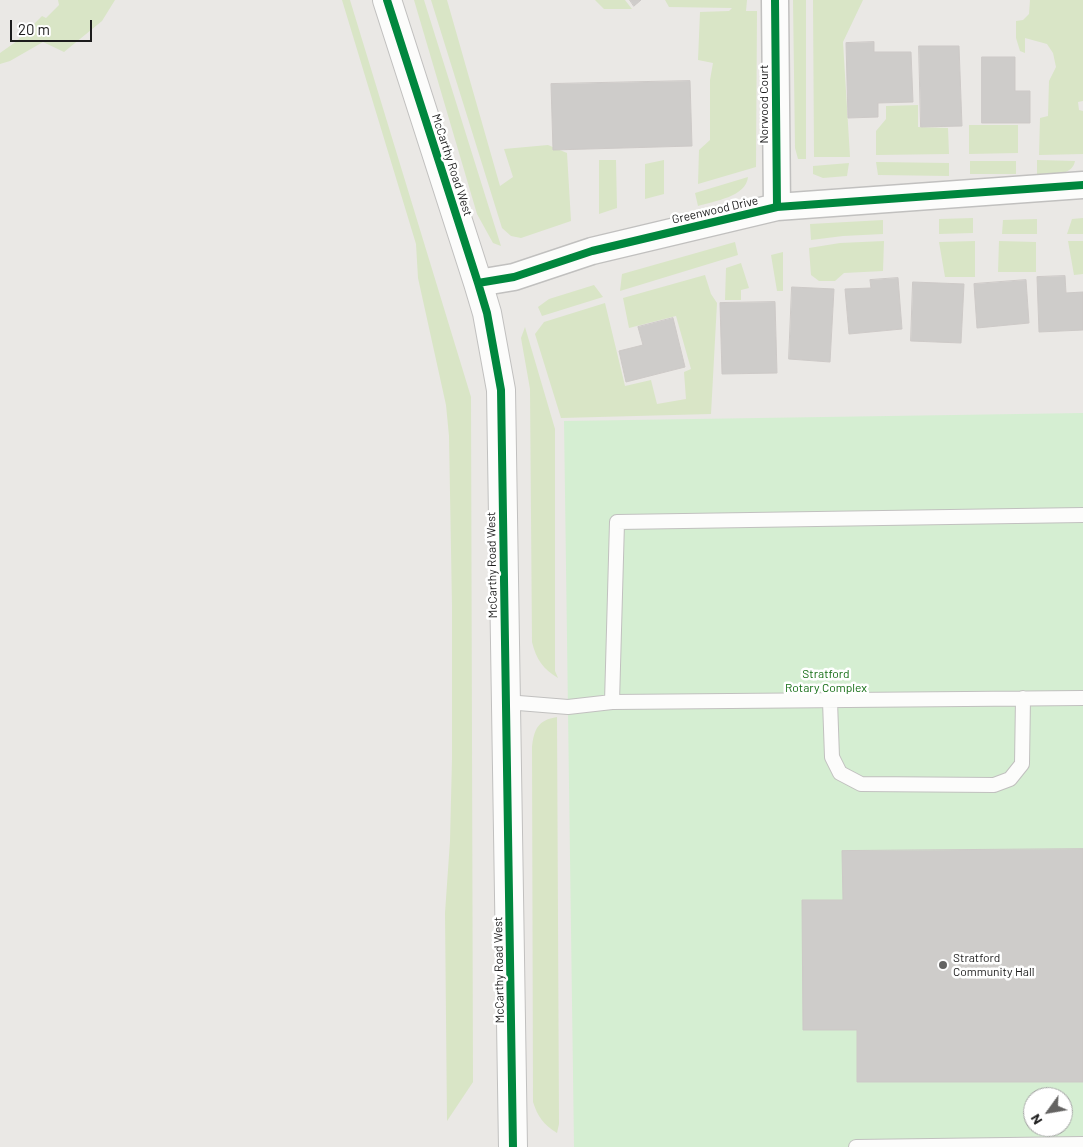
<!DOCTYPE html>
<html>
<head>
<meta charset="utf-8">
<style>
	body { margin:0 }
	#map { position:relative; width:1083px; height:1147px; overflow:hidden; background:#eae8e5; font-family:Barlow,sans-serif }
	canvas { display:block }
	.north { position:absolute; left:1023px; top:1087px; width:50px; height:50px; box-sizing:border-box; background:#fff; border:1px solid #a4a4a4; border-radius:50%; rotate:238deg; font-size:14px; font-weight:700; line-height:20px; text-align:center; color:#1c1c1c }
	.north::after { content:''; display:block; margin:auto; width:18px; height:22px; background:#646362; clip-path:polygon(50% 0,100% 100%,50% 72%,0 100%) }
	.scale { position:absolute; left:10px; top:20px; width:82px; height:22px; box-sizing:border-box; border:2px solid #1c1c1c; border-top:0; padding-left:6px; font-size:15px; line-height:18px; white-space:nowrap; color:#1c1c1c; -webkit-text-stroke:4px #fff; paint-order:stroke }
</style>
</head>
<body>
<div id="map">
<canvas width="1083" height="1147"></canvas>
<div class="north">N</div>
<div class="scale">20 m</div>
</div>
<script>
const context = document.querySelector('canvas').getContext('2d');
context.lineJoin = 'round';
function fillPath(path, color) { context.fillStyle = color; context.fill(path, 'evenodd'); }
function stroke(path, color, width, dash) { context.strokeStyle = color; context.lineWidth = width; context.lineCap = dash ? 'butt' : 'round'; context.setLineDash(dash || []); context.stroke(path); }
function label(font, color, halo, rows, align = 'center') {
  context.font = font + ' Barlow,sans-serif'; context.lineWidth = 5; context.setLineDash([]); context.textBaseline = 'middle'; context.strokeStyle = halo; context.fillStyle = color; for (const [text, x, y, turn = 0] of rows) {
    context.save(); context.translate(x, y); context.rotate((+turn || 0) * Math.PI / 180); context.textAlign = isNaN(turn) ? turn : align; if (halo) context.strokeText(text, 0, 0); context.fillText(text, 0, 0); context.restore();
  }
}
fillPath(new Path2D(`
	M58,0H115L102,21L64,52L43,42L10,61L0,64V53L17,41L42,16L46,18L59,5Z
	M342,0H350L471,397L473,1082L447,1121L445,913L450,841L452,759V606L449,436L446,405L418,278L416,244Z
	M414,0H424L501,246L493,243L477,214Z
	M431,0H447L500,186L513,177L504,149L548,145L567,153L571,221L521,238L511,236L502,228Z
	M595,0H625L632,9H604Z
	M665,0H747L746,11H757L756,167L698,184L699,150L710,140V80L713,63L698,60L700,12L729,11L732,8L669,7Z
	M793,0H806V159H798L795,148Z
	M813,0H863L843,42L850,157H814Z
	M1030,0H1083V101L1078,102L1079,110L1083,111V154L1039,155L1040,118L1048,116L1049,81L1056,67L1053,53L1047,44L1025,38V53L1020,51L1016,38V21L1023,20L1029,14Z
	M918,105V127L948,128L949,154L876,155V131L886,119V106Z
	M969,125H1018V153L969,154Z
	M599,160H616L617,208L599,214Z
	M664,160V194L645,199V164Z
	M1037,160L1075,161C1072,177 1050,174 1037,174Z
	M970,161H1016V174H970Z
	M876,162L949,163V176L878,175Z
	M849,163L847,176L823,178L813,174V166Z
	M748,177C746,197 714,201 698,206L695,193Z
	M973,218V233L939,234V219Z
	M1083,218V234H1067L1072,219Z
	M1037,219V234H1002L1003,220Z
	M883,220V234L843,236L811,240L810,224Z
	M884,241L883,271L844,273L835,281H819L811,275L809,248L840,243Z
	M975,241V277H945L939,242Z
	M999,241L1036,242V272H998Z
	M1068,241H1083V274L1074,275Z
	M735,242L738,255L620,291L622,274Z
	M783,252V291H777L771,255Z
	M741,263L749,288L741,290V300H725L726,268Z
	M705,275L711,294L717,303L711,414L561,418L535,334L544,322L605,303L625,386L651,380L657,404L686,399L684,372L691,369L676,316L629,328L623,298Z
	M594,285L603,297L542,316L538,307L549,299Z
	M525,327L555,429V671L558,678C543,669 536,659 532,642L530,389L521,338Z
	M557,717L559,1124L557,1133C543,1124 538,1117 533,1102L532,747C534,729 538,720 557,717Z`), '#d9e5c6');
fillPath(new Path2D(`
	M1083,413V1147H574L564,421ZM1033,1097H1063V1127H1033Z`), '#d5eed2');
const building = new Path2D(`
	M630,0H641L634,6Z
	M874,42V52H911L913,102L878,103V117L848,118L846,43Z
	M919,46H959L962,126L921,127Z
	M982,57H1015V91H1030V123H982Z
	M690,81L692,146L553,150L551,84Z
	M1065,276L1066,293L1083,292V330L1039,332L1037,277Z
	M898,278L902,329L849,334L845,289L871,288L870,280Z
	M1026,280L1029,323L977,328L974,284Z
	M913,282L964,284L961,343L911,341Z
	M792,287L834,289L830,362L789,359Z
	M775,302L777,373L722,374L720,303Z
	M673,318L685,367L626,382L619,351L643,345L638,327Z
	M1083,849V1082H857V1030H803L802,900H843L842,851Z`);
fillPath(building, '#ceccca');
stroke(building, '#cdc9c7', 1);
const service = new Path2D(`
	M830,701L832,757L840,773L861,784L994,785L1010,779L1022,764L1023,698
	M506,702L568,707L612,702L1083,698
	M612,702L617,522L1083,515
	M856,1147L1083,1144`);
const minor = new Path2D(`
	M775,0L777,207
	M478,283L514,277L592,251L777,207L1083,185`);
const tertiary = new Path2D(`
	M387,0L478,283L487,313L501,390L513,1147`);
stroke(service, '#c1c0bf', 16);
stroke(minor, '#c1c0bf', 29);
stroke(tertiary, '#c1c0bf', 30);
stroke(service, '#fcfcfb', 14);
stroke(minor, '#fcfcfb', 26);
stroke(tertiary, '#fcfcfb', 28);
stroke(new Path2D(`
	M387,0L478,283L487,313L501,390L513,1147
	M775,0L777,207
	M478,283L514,277L592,251L777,207L1083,185`), '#00873e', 8);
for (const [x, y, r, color] of [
	[943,965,5,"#646362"]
]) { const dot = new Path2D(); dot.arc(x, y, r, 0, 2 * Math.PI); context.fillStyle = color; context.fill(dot); stroke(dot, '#fff', 2); }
label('12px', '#1c1c1c', '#fff', [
	["Norwood Court",764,104,-90],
	["McCarthy Road West",452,165,72],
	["Greenwood Drive",715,210,-13],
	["McCarthy Road West",492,565,-91],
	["McCarthy Road West",499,970,-91]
]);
label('12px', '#166e16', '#fff', [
	["Stratford",826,674],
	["Rotary Complex",826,688]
]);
label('12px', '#1c1c1c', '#fff', [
	["Stratford",953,958],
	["Community Hall",953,972]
], 'left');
</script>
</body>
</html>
